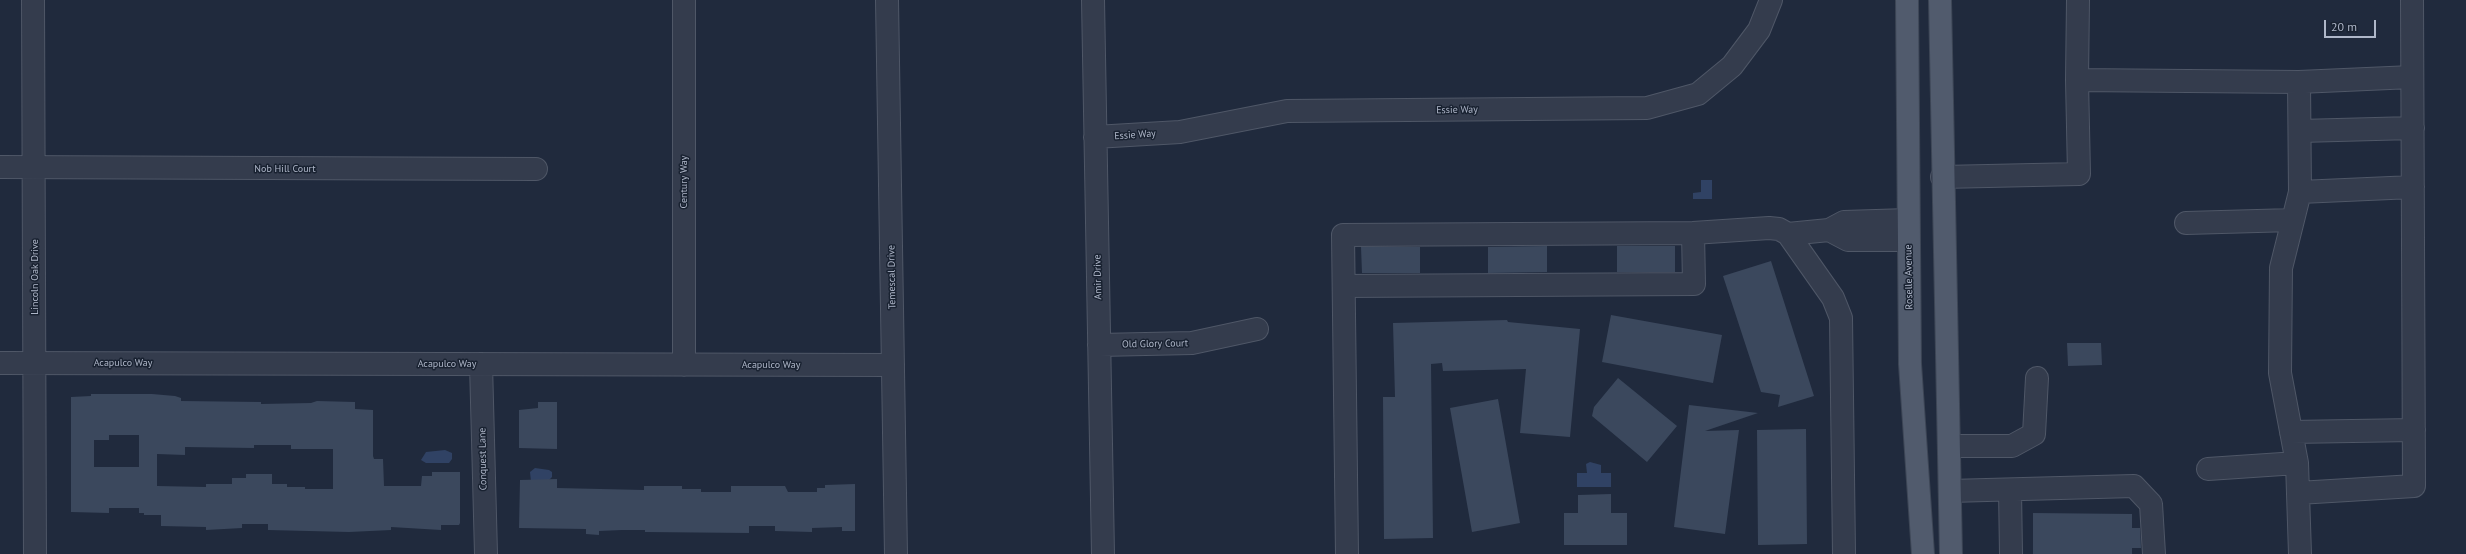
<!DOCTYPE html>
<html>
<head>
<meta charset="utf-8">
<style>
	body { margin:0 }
	#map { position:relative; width:2466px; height:554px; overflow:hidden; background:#202a3d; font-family:"PT Sans",sans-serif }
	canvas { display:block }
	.scale { position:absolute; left:2324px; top:20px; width:52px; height:18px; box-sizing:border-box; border:2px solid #afb7c9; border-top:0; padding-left:5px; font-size:12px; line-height:14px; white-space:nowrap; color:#afb7c9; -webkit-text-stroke:3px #192231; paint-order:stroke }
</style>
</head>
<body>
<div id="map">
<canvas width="2466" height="554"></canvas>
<div class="scale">20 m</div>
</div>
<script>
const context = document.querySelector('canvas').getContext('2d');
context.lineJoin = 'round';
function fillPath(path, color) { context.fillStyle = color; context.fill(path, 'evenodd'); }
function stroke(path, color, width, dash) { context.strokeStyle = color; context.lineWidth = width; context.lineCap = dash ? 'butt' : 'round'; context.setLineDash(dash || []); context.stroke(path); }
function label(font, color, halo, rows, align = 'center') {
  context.font = font + ' "PT Sans",sans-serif'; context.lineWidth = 3; context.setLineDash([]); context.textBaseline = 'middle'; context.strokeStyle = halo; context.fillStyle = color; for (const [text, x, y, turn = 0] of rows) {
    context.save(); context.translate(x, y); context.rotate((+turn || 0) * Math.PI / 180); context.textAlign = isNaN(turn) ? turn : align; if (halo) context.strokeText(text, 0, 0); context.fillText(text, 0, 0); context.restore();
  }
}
fillPath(new Path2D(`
	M1701,180H1712V199H1693V193L1701,192Z
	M445,450L452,453V459L449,463H426L421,460L426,452Z
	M1590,462L1601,465V473H1611V487H1577V473H1587L1586,464Z
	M535,468L549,470L552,472V477L549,480L531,482L530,472Z`), '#304264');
fillPath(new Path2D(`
	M1547,246V272L1488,273V247Z
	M1617,246H1675V272H1617Z
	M1361,247H1420V273H1362Z
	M1771,261L1814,396L1778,407L1780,395L1761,392L1723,276Z
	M1611,315L1722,335L1713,383L1602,362Z
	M1507,320L1508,322L1580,329L1570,437L1520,433L1526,369L1443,371L1442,363L1431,364L1433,538L1384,539L1383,397H1395L1393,323Z
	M2067,343H2101L2102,365L2068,366Z
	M1618,378L1677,426L1647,462L1592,416L1594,407Z
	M91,394H152L175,396L181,398V401L261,402V404L311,403L317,401L355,402V409L373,410V456L374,459H383L384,486H421L422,476H432V472H460V523L459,525H441V530L391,527V530L349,532L268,530V524H242V528L206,530V527L161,526V515H144V513H139V508H109V513L71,512V397L91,396ZM109,435H139V467H94V440H109ZM254,445H291V449H333V489H305V487H287V484H272V474H246V478H232V484H206V487L157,486V454L185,455V447L254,448Z
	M1498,399L1520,523L1472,532L1450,408Z
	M538,402H557V449L519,448V410L538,408Z
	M1689,405L1758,413L1705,431L1739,430L1725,534L1674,527Z
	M1806,429L1807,544L1758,545L1757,430Z
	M557,479V488L644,490V486H682V489H701V492H731V486H785L788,492H817V488H825V485L855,484V531H842V527L812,528V532L775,531V526H749V533L645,532V530H622L599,531V535L586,534V529L519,528L520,480Z
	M1611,494V513H1627V545H1564V513H1578V495Z
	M2033,513L2132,514V528H2140L2141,548H2132V554H2033Z`), '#3b485d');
const minor = new Path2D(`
	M33,0L35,554
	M684,0V365
	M887,0L896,554
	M1093,0L1103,554
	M2078,0L2077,80L2299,82L2412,77
	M2299,82L2300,192L2413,187
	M2300,131L2413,128
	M1095,137L1180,132L1287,111L1647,108L1698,94L1732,66L1759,30L1771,0
	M0,167L536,169
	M1942,177L2079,174L2077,80
	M2186,223L2293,220
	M1829,230L1848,240H1908
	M1788,234L1833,298L1841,318L1844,554
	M1344,286L1694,284L1693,233
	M1099,345L1192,343L1257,329
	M0,363L893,365
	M481,364L486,554
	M2291,432L2414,430
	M1949,446H2012L2034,434L2037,378
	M2297,463L2280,373L2281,268L2300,192
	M2208,469L2297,463L2300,554
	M2010,490L2011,554
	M1950,491L2134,486L2151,504L2154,554
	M2298,493L2414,486L2412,0
	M1347,554L1343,235L1693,233L1769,228L1779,229L1788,234L1829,230L1844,222L1908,220`);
const major = new Path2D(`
	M1907,0L1910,364L1923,554
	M1940,0L1951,554`);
stroke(minor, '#4f5767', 24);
stroke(major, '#3d4656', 24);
stroke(minor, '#343c4d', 22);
stroke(major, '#515b6d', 22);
label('10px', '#afb7c9', '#192231', [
	["Essie Way",1457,110,-1],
	["Essie Way",1135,135,-4],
	["Nob Hill Court",285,169],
	["Century Way",684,182,-90],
	["Lincoln Oak Drive",35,277,-90],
	["Temescal Drive",892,277,-91],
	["Amir Drive",1098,277,-91],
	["Roselle Avenue",1909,277,-91],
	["Old Glory Court",1155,344,-1],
	["Acapulco Way",123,363],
	["Acapulco Way",447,364],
	["Acapulco Way",771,365],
	["Conquest Lane",483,459,-91]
]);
</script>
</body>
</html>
